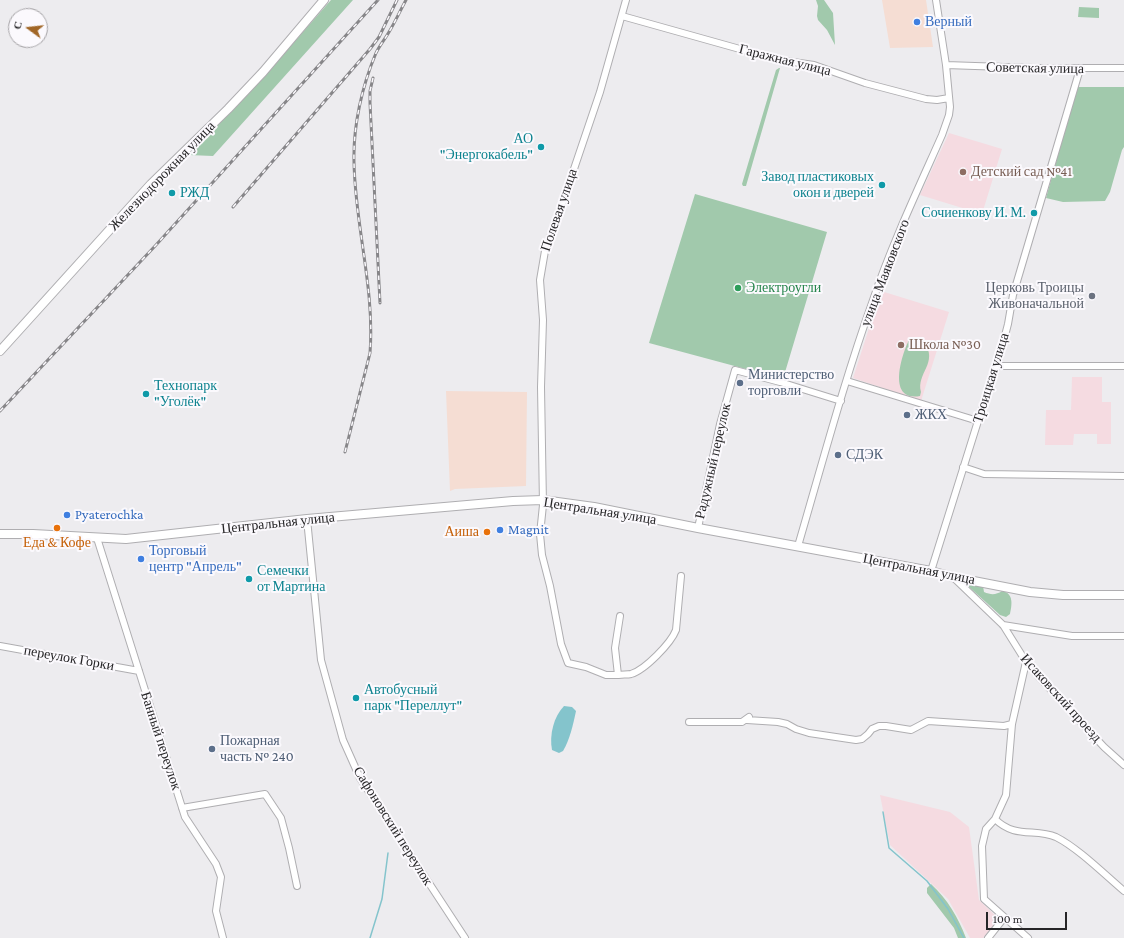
<!DOCTYPE html>
<html>
<head>
<meta charset="utf-8">
<style>
	body { margin:0 }
	#map { position:relative; width:1124px; height:938px; overflow:hidden; background:#edecef; font-family:"Crimson Pro",serif }
	canvas { display:block }
	.north { position:absolute; left:8px; top:8px; width:40px; height:40px; box-sizing:border-box; background:#fbf9fd; border:1px solid #a6a4a7; border-radius:50%; rotate:285deg; font-size:11px; font-weight:700; line-height:16px; text-align:center; color:#262527 }
	.north::after { content:''; display:block; margin:auto; width:14px; height:18px; background:#a16626; clip-path:polygon(50% 0,100% 100%,50% 72%,0 100%) }
	.scale { position:absolute; left:986px; top:912px; width:81px; height:18px; box-sizing:border-box; border:2px solid #262527; border-top:0; padding-left:5px; font-size:12px; line-height:14px; white-space:nowrap; color:#262527; -webkit-text-stroke:3px #fbf9fd; paint-order:stroke }
</style>
</head>
<body>
<div id="map">
<canvas width="1124" height="938"></canvas>
<div class="north">С</div>
<div class="scale">100 m</div>
</div>
<script>
const context = document.querySelector('canvas').getContext('2d');
context.lineJoin = 'round';
function fillPath(path, color) { context.fillStyle = color; context.fill(path, 'evenodd'); }
function stroke(path, color, width, dash) { context.strokeStyle = color; context.lineWidth = width; context.lineCap = dash ? 'butt' : 'round'; context.setLineDash(dash || []); context.stroke(path); }
function label(font, color, halo, rows, align = 'center') {
  context.font = font + ' "Crimson Pro",serif'; context.lineWidth = 4; context.setLineDash([]); context.textBaseline = 'middle'; context.strokeStyle = halo; context.fillStyle = color; for (const [text, x, y, turn = 0] of rows) {
    context.save(); context.translate(x, y); context.rotate((+turn || 0) * Math.PI / 180); context.textAlign = isNaN(turn) ? turn : align; if (halo) context.strokeText(text, 0, 0); context.fillText(text, 0, 0); context.restore();
  }
}
fillPath(new Path2D(`
	M882,0H926L933,47L890,48Z
	M446,391L527,392L526,486L455,489L450,491Z`), '#f5ddd3');
fillPath(new Path2D(`
	M949,133L1002,149L982,214L920,195Z
	M881,291L949,312L921,401L853,378Z
	M1072,377H1102V402H1111V444H1097V434H1074L1073,445H1045L1046,410H1071Z
	M880,795L950,812L969,827L979,900L999,919L983,938H970L948,899L890,845Z`), '#f5dbe1');
fillPath(new Path2D(`
	M331,0H353L213,156L189,155L260,81Z
	M816,0H824L833,13L835,45L827,30L818,20L817,16L818,6Z
	M1079,7L1099,8V18L1078,17Z
	M779,68H780L746,186H743L742,184L776,70Z
	M1077,87H1124V147L1122,150L1110,192L1105,201L1063,202L1046,198Z
	M695,194L827,232L783,379L649,343Z
	M910,338L924,342C939,363 916,373 921,392L920,396C886,402 902,353 910,338Z
	M967,582L983,586L984,592C991,595 996,595 1002,591C1014,593 1012,605 1010,614L1006,617L1000,615L967,585Z
	M931,884C948,900 958,917 966,938H958L954,928L927,893V888Z`), '#a1c9ac');
fillPath(new Path2D(`
	M564,706L572,707L576,711C573,725 570,739 563,751L559,753L552,750C549,735 554,716 564,706Z`), '#84c4cc');
stroke(new Path2D(`
	M883,812L889,848L927,881L948,909L964,938
	M370,938L382,899L388,853`), '#84c4cc', 1.5);
const minor = new Path2D(`
	M622,16L779,60L814,65L865,83L926,99L937,100L949,98
	M946,65L1033,68H1124
	M997,366H1124
	M847,381L978,421
	M963,467L984,474L1124,476
	M307,519L321,660L343,740L360,778L465,938
	M698,528L720,424L735,370L780,382L841,401
	M97,538L185,817L216,864L221,877L216,911L223,938
	M798,546C822,464 844,381 873,300C892,244 918,189 942,135L949,115L950,107L946,65L936,0
	M931,571L978,421L997,366L1008,324L1013,295L1080,69
	M953,577L1003,625L1023,657L1039,677L1104,747L1124,765
	M620,616L615,648L618,675H606L586,667L568,663L561,644L550,586L542,555L540,534L543,505L541,387L543,320L540,280L546,245L553,231L600,92L626,0
	M1003,625L1072,636H1124
	M0,646L139,671
	M1026,662L1012,724L1006,795L995,819L986,829L982,846L984,899L1028,938
	M618,675C622,674 627,675 631,674C645,670 671,643 676,630L681,576
	M689,722H742L749,717L747,720L778,722L787,724L796,729L809,733L856,740L862,739L868,734L872,729L879,726H886L911,730L928,721L1004,726L1012,724
	M182,808L265,794L281,818L289,848L297,886
	M995,819C1015,839 1035,828 1056,837C1078,848 1105,875 1124,891
	M988,938L1004,918`);
const major = new Path2D(`
	M0,351L151,184L228,109L263,72L324,0
	M0,534H33L126,539L307,519L513,501L543,500L594,507L698,528L931,571L953,577L1030,592L1063,595H1124`);
stroke(minor, '#afaeb1', 8);
stroke(major, '#afaeb1', 10);
stroke(minor, '#fff', 6);
stroke(major, '#fff', 8);
const rail = new Path2D(`
	M373,78L370,91V103L380,303
	M233,207L370,49L379,37L397,0
	M0,411L156,245L378,0
	M345,452L370,353C375,289 355,226 354,162C353,126 362,86 376,53C380,45 385,39 389,32C395,22 400,11 406,0`);
stroke(rail, '#878689', 3);
stroke(rail, '#fbf9fd', 1.5, [4.5]);
for (const [x, y, r, color] of [
	[917,22,4,"#3f7fe0"],
	[541,147,4,"#0f9aa8"],
	[963,172,4,"#8d6e63"],
	[882,185,4,"#0f9aa8"],
	[172,193,4,"#0f9aa8"],
	[1034,213,4,"#0f9aa8"],
	[738,288,4,"#2e9e5b"],
	[1092,296,4,"#6b7280"],
	[901,345,4,"#8d6e63"],
	[740,383,4,"#5c6f8a"],
	[146,394,4,"#0f9aa8"],
	[907,415,4,"#5c6f8a"],
	[838,455,4,"#5c6f8a"],
	[67,515,4,"#3f7fe0"],
	[57,528,4,"#e8710a"],
	[500,530,4,"#3f7fe0"],
	[487,532,4,"#e8710a"],
	[141,559,4,"#3f7fe0"],
	[249,579,4,"#0f9aa8"],
	[356,698,4,"#0f9aa8"],
	[212,749,4,"#5c6f8a"]
]) { const dot = new Path2D(); dot.arc(x, y, r, 0, 2 * Math.PI); context.fillStyle = color; context.fill(dot); stroke(dot, '#fbf9fd', 1.5); }
label('14px', '#366cbe', '#fbf9fd', [
	["Верный",925,22],
	["Pyaterochka",75,515],
	["Magnit",508,530],
	["Торговый",149,551],
	["центр \"Апрель\"",149,567]
], 'left');
label('14px', '#262527', '#fbf9fd', [
	["Гаражная улица",785,60,14],
	["Советская улица",1035,68,1],
	["Железнодорожная улица",162,176,-46],
	["Полевая улица",559,210,-71],
	["улица Маяковского",885,273,-69],
	["Троицкая улица",991,378,-73],
	["Радужный переулок",713,461,-77],
	["Центральная улица",600,511,9],
	["Центральная улица",278,523,-6],
	["Центральная улица",919,569,11],
	["переулок Горки",69,658,10],
	["Исаковский проезд",1061,698,48],
	["Банный переулок",161,741,72],
	["Сафоновский переулок",393,826,58]
]);
label('14px', '#0d838f', '#fbf9fd', [
	["АО",533,139,"right"],
	["\"Энергокабель\"",533,155,"right"],
	["Завод пластиковых",874,177,"right"],
	["окон и дверей",874,193,"right"],
	["РЖД",180,193],
	["Сочиенкову И. М.",1026,213,"right"],
	["Технопарк",154,386],
	["\"Уголёк\"",154,402],
	["Семечки",257,571],
	["от Мартина",257,587],
	["Автобусный",364,690],
	["парк \"Переллут\"",364,706]
], 'left');
label('14px', '#785e54', '#fbf9fd', [
	["Детский сад №41",971,172],
	["Школа №30",909,345]
], 'left');
label('14px', '#27864d', '#fbf9fd', [
	["Электроугли",746,288]
], 'left');
label('14px', '#5b616d', '#fbf9fd', [
	["Церковь Троицы",1084,288],
	["Живоначальной",1084,304]
], 'right');
label('14px', '#4e5e75', '#fbf9fd', [
	["Министерство",748,375],
	["торговли",748,391],
	["ЖКХ",915,415],
	["СДЭК",846,455],
	["Пожарная",220,741],
	["часть № 240",220,757]
], 'left');
label('14px', '#c56008', '#fbf9fd', [
	["Аиша",479,532],
	["Еда & Кофе",57,543,"center"]
], 'right');
</script>
</body>
</html>
